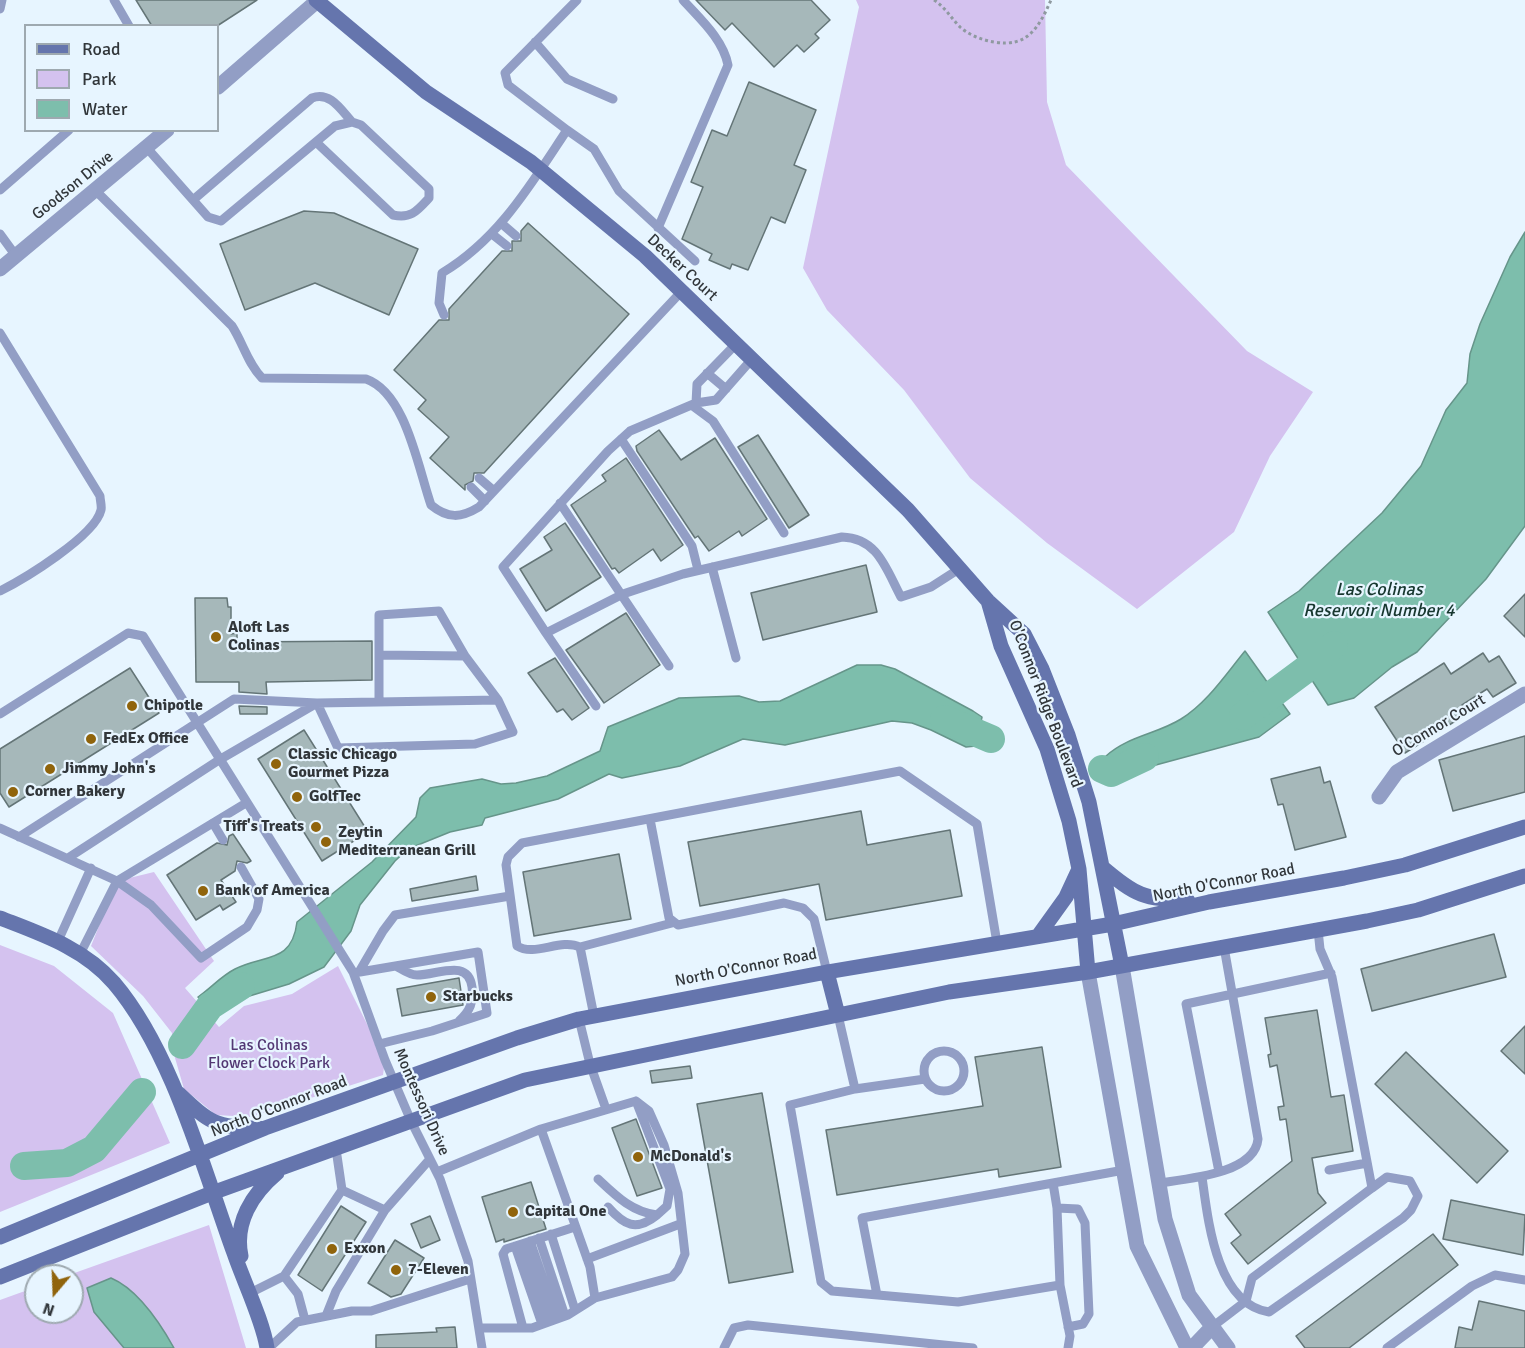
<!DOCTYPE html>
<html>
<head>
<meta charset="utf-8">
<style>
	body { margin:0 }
	#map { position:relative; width:1525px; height:1348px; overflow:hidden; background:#e7f5ff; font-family:Signika,sans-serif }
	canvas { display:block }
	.legend { position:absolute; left:24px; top:24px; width:195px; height:108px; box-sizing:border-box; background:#e7f5ff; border:2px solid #9ea9b0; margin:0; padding:8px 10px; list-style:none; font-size:18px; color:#31363a }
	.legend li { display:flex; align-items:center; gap:12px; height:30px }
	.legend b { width:30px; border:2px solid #9ea9b0 }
	.north { position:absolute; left:24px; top:1264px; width:60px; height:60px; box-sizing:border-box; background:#e7f5ff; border:2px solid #9ea9b0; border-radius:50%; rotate:199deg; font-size:16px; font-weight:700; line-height:24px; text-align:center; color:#31363a }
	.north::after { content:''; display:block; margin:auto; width:21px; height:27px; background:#90640c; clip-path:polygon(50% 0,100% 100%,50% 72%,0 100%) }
</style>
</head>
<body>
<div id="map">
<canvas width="1525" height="1348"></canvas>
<ul class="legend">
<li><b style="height:8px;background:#6575ad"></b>Road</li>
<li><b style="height:16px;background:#d4c2ef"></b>Park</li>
<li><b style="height:16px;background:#7dbeac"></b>Water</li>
</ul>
<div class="north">N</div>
</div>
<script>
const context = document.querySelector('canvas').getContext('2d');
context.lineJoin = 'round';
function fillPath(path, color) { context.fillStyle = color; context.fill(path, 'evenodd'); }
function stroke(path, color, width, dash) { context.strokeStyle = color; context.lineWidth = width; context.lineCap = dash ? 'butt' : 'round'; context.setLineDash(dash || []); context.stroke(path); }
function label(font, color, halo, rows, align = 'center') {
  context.font = font + ' Signika,sans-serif'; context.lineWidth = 4.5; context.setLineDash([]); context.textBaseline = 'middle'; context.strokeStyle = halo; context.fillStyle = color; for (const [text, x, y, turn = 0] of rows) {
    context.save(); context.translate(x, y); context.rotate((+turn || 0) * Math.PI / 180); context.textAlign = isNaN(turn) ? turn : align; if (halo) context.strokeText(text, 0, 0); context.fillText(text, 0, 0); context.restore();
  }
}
fillPath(new Path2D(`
	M856,0H1045L1047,102L1066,165L1247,351L1313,392L1270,456L1234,532L1137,609L1047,543L970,478L904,390L827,310L803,268L859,7Z
	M154,872L214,961L185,988L219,1027L244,1006L292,994L338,966L385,1060L383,1075L251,1117L216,1115L184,1089L171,1044L172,1033L143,996L91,946L117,881Z
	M0,945L54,966L113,1013L170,1143L0,1212Z
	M209,1225L246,1348H0V1300L36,1287V1312H72V1276H66Z`), '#d4c2ef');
const water = new Path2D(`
	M1525,232V526L1486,579L1417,652L1392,667L1354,698L1328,705L1268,612L1299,591L1382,513L1421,466L1446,410L1467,383L1470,354L1480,324L1510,257Z
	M1245,651L1290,714L1259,737L1119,775L1111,773L1106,756C1128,736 1157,734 1181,719C1207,703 1226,674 1245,651Z
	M857,665H881L895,669L973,711L982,717L976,746L966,747L931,730L912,723L892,721L785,745L743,739L680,766L622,778L609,774L558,799L485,818L482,825L450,832L408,849L395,861L360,905L351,931L324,967L289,984L233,1001L215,1016L198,997C211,988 221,976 235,969C264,954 292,964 297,922L372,862L416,817L420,798L430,788L482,779L501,784L516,783L547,776L600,751L608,727L679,698L739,696L759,702L780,701Z
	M111,1278C137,1289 160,1323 174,1348H124L94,1312L87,1288Z`);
fillPath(water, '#7dbeac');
stroke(water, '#66958a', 1.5);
stroke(new Path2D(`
	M1243,716L1305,670L1334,645
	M944,719L991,739
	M1102,769L1111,773L1145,757
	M182,1045L210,1006L241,986
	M24,1166L67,1163L94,1149L142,1092`), '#7dbeac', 28);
const building = new Path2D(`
	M136,0H257L217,26H152Z
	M696,0H811L830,20L815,34L819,38L804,52L797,45L774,67L732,23L725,30Z
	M749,82L816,110L794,165L806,170L785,223L771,217L748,270L732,264L730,269L709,260L712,254L682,239L703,187L691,182L712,130L727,136Z
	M304,211L334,213L418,249L389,315L315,283L245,310L220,244Z
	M528,223L629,314L484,473H474L473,481L465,485V490L430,458L449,437L418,409L426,400L394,370L439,320H449V309L502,251H512V241H521V231Z
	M659,430L681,460L715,438L767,519L742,536L739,531L709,551L698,536L695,538L637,451L636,446Z
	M758,435L809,515L789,528L738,447Z
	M626,458L683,545L661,561L653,549L619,573L615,568L612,569L571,505L606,481L602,475Z
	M565,523L601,577L546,611L520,569L552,550L544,537Z
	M866,565L877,612L763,640L751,593Z
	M1525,594V637L1504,616Z
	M195,598H227L228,607H231V634L237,633V642L372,641V680L266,682L267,694L239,692V682H196Z
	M626,613L660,665L604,703L566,650Z
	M1483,653L1489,662L1499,656L1516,683L1493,697L1487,689L1462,705L1468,713L1405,753L1375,707L1444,663L1451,674Z
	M555,658L589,708L572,720L563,709L557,712L528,673Z
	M130,668L159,713L9,807L0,793V749Z
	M239,706L267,707V714H240Z
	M304,730L368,832L322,861L258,759Z
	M1525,736V792L1453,811L1439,760Z
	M1320,767L1324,783L1330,781L1346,837L1295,850L1283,804L1278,805L1271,779Z
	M861,811L867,845L950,830L962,896L826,920L819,884L700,906L688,842Z
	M233,834L251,861L247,863L237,861L235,871L221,880L236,902L223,910L220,905L196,920L167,875L217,843L227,845L229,836Z
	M619,854L631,919L534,936L523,872Z
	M476,876L478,890L412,901L410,889Z
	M1494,934L1506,977L1372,1011L1361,969Z
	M459,978L463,1005L402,1016L397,989Z
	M1317,1010L1331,1097L1344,1095L1353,1151L1312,1158L1318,1193L1326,1203L1248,1264L1231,1243L1241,1235L1225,1214L1292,1161L1286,1119L1280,1120L1278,1107L1284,1106L1277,1065L1270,1067L1268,1055L1271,1054L1265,1018Z
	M1525,1026V1074L1501,1051Z
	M1042,1047L1061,1167L999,1177L998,1169L837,1195L826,1130L983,1106L975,1057Z
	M1406,1052L1508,1151L1477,1183L1375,1084Z
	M690,1066L692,1078L652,1083L650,1071Z
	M762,1093L793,1272L729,1283L697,1104Z
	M636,1119L662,1188L637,1196L612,1128Z
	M531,1182L546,1229L504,1242V1239L496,1242L482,1197Z
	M1451,1200L1525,1215L1523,1255L1443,1239Z
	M341,1206L366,1222L322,1291L298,1275Z
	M430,1216L440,1240L421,1248L411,1224Z
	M1433,1234L1458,1265L1349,1348H1305L1296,1336Z
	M395,1240L424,1258L401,1294L391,1297L368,1283Z
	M1479,1301L1525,1311V1348H1455L1459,1327L1472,1330Z
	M455,1327L457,1348H376V1335L437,1332L436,1328Z`);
fillPath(building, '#a6b8ba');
stroke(building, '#647577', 1.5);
stroke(new Path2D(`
	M934,0C945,7 951,18 960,27C969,35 982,40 994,42C1028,48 1039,27 1051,0`), '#8f99a0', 3, [3, 3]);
stroke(new Path2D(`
	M114,0L129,26
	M0,9L2,0
	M535,42L567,79L613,99
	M567,130L508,85L505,73L577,0
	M147,148L208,217L221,221L335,126L352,122L361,125L429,189V198C417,211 411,219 393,215L316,142
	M0,190L69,130
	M95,190L232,326C243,343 248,364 262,378L366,379C406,393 418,468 431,505C448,519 461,518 479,507L681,292
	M193,200L312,98C330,91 341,110 352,122
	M501,223L516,236
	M658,228L728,65C723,39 700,19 683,0
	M0,234L16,256
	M492,234L507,246
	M444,315L439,303L442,273C499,239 531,184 567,130L594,149L619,191L695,261
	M0,333L100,496C100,500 102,506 101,510C95,536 24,579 0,591
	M752,359L716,400L696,403L630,431L608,451L503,567L546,633L623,594L683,574L842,537C878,538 886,569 901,597L931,587L959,569
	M707,373L726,389
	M696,403L697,384L736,344
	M694,407L713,421L784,533
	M621,439L692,546L698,570
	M479,478L494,491
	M471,487L485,501
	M560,503L669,666
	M712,567L736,658
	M546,633L596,706
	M379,655L465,656
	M0,714L128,633L143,636L353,972L385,1060L411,1121L440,1179L468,1261L482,1348
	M650,819L669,918L678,925L784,903L803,908L814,919L827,972
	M213,823L223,840
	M0,828L117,881L246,803
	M19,837L234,699L317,703L498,700
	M68,858L219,760L317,703L338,748L475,744L513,732L498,700L465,656L439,611L379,615V702
	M58,941L91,868
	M580,947L672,923
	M80,954L117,881L151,905L201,958L247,927L257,910L259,899L241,867
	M396,966C403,970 409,975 417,975C438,975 468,958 472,987C474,1002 470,1011 459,1021
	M359,972L383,931L395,915L510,896
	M360,972L478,952L487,1013L432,1031L379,1044
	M838,1015L855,1089
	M594,1016L580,947C560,938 535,957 517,946L506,865L508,857L522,843L900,771L977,824L997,943
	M579,1019L590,1064L606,1109
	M924 1071a20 20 0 1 1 40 0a20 20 0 1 1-40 0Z
	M925,1079L855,1089L790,1105L821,1282L832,1291L958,1302L1060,1285L1057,1208L1053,1183L1124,1170
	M636,1101L649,1111L664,1145L678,1193L685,1254L678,1270L672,1277L595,1298L590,1267L541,1129Z
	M336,1149L342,1190L385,1210
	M1329,1170L1367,1163
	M437,1172L541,1129
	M1219,1172L1186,1004L1331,973
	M1202,1177C1208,1220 1216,1304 1269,1312L1403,1218L1411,1210L1418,1196L1410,1181L1387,1177L1372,1188
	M598,1179C616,1196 632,1212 657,1215L667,1206L670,1189L636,1101
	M1159,1183C1186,1179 1255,1174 1258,1139L1224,947
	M608,1207C624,1225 636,1232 657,1215
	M1057,1208L1078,1209L1085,1223L1089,1314L1083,1324L1068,1327
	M551,1234L575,1310
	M539,1238L565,1316
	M530,1241L557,1319
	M522,1244L550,1321
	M515,1246L542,1324
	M587,1259L680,1224
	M284,1276L298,1294L305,1320
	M1060,1285L1070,1336L1068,1348
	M248,1294L284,1276L342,1190
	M877,1295L862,1218L1053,1183
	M326,1316L336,1291L385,1210L430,1159
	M1212,1327L1246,1301L1252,1278L1372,1188L1332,977L1320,949L1318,930
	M479,1328H532L568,1315L595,1298
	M523,1328L503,1254L506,1249L575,1227
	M269,1348L297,1322L352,1311H371L470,1279
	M724,1348L734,1328L748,1325L973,1348
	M1387,1348L1472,1286L1495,1275L1525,1280`), '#929ec5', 9);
stroke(new Path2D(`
	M218,87L317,1
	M0,269L167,130
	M1379,797L1397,772L1525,694
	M1122,966L1165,1219L1189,1295L1228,1348
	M1088,972L1137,1246L1187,1348
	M1192,1348L1212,1327`), '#929ec5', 15);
stroke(new Path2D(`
	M316,0L426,92L531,162L645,256L908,510L988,601L1024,634L1042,669L1068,735L1089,802L1122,966
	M988,601L1001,646L1047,749L1069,821L1079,869L1088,972
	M1102,867C1137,897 1143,898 1188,901
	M0,918C41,934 84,948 114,983C172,1051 203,1168 234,1253C243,1280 263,1321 267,1348
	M1038,936L1066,897L1079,869
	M827,972L838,1015
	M178,1093C209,1122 215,1128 259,1128
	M0,1237L265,1128L517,1038L579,1019L827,972L1113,924L1209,902L1344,878L1405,865L1525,827
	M241,1256C234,1223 252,1194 277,1173
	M0,1277L212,1193L525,1080L949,992L1088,972L1367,921L1418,910L1525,876`), '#6575ad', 15);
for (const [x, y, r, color] of [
	[216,637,6,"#90640c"],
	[132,706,6,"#90640c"],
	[91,739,6,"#90640c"],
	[276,764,6,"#90640c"],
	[50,769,6,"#90640c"],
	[13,792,6,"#90640c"],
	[297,797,6,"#90640c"],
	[316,827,6,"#90640c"],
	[326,842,6,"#90640c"],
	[203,891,6,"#90640c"],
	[431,997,6,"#90640c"],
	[638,1157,6,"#90640c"],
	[513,1212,6,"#90640c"],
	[332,1249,6,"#90640c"],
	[396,1270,6,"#90640c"]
]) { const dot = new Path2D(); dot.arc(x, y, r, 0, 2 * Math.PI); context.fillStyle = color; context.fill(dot); stroke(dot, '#e7f5ff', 2); }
label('16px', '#31363a', '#e7f5ff', [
	["Goodson Drive",73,186,-39],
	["Decker Court",682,268,43],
	["O'Connor Ridge Boulevard",1045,704,69],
	["O'Connor Court",1439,726,-31],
	["North O'Connor Road",1224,883,-11],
	["North O'Connor Road",746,968,-11],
	["Montessori Drive",421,1102,66],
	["North O'Connor Road",279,1107,-21]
]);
label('bold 16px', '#31363a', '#e7f5ff', [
	["Aloft Las",228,628],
	["Colinas",228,646],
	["Chipotle",144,706],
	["FedEx Office",103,739],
	["Classic Chicago",288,755],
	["Gourmet Pizza",288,773],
	["Jimmy John's",62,769],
	["Corner Bakery",25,792],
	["GolfTec",309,797],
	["Tiff's Treats",304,827,"right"],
	["Zeytin",338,833],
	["Mediterranean Grill",338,851],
	["Bank of America",215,891],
	["Starbucks",443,997],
	["McDonald's",650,1157],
	["Capital One",525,1212],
	["Exxon",344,1249],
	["7-Eleven",408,1270]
], 'left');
label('16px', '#533874', '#e7f5ff', [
	["Las Colinas",269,1046],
	["Flower Clock Park",269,1064]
]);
label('italic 18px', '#17372f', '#e7f5ff', [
	["Las Colinas",1379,590],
	["Reservoir Number 4",1379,611]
]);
</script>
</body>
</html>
